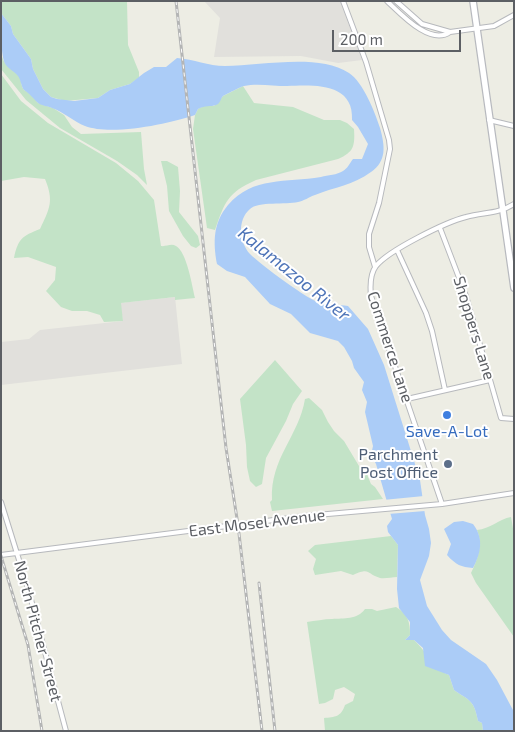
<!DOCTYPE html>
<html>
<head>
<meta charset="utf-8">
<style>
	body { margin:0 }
	#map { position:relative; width:515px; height:732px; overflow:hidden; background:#edede4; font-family:"Exo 2",sans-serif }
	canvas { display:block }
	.frame { position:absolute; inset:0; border:2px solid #5c5f64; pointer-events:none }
	.scale { position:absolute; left:332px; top:30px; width:129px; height:22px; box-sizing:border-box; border:2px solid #5c5f64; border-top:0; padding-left:6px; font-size:15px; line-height:18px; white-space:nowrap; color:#5c5f64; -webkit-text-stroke:4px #fff; paint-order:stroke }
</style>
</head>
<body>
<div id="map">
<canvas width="515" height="732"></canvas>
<div class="frame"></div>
<div class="scale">200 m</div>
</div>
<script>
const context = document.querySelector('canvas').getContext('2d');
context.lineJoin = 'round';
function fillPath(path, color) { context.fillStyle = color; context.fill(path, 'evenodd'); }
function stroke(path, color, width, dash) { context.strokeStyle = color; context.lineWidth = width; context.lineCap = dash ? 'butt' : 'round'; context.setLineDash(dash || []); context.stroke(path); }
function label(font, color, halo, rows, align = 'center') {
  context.font = font + ' "Exo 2",sans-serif'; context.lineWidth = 4; context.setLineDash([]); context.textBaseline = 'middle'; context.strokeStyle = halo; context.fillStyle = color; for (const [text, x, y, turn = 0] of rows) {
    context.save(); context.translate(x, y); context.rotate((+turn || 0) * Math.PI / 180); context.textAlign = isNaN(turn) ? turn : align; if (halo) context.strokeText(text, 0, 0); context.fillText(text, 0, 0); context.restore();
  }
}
fillPath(new Path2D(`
	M204,1H340L362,60L338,63L301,56L214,57L220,18Z
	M175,297L182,364L1,385V342L29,339L40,330L123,321L120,303Z`), '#e1e0dc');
fillPath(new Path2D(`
	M1,1H127L128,45L139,72V78L130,84L110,90L98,98L65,101L51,97L43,89L33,69L31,59L13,34L11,26L1,13Z
	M1,52C4,70 14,65 20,78C22,83 21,86 24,90L31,94L38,103L53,108L64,115L72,127L81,134L141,132L144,169L147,185L137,175L117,161L60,128L26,100L1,69Z
	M1,74L21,101L48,123L116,163L138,181L154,200L161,246C166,247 171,243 176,246C187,252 192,286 195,298L175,300V297L121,303L123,321L104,322L100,315L87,311H72L61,307L46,291L55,280L56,267L28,257L14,258C18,239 22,236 40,229C50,208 54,201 45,179L24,177L1,181Z
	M243,86L254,103L293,107L324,120H340L347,123L354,129C355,146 354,152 338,159L256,180C227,193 225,202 215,230L207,228L193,129L195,115L198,109L205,105L214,106L223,96Z
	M161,161H167L178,167L180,191L179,212L198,236L200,245L196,248L191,246L183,236L169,211L167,186Z
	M275,360L302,391L293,404L286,421L266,458L262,484L256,487L250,481L247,467L246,445L240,399Z
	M309,398L322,410L328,422L334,431L344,441L359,466L366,472L371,484L375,487L383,499L272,511L270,502L272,500C270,458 299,436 305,399Z
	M511,517L514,534V637L476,583L471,573C478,559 483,544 477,530C490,529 499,519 511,517Z
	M391,536L398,545L397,577C392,577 385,579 380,578C366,574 371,567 353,575L341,571L315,575L313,569L316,559L308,551L315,545Z
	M396,607C408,614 410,622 410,635L405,640H414C426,651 434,669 449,675L454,690C470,701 474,700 478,721L482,723L483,731H325L324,718C335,717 341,717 345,705L353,701L355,694L344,687L335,690L333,699L325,703L319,704L307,622C315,621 324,619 332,619C344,618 357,620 365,609H372L377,611Z`), '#c3e3c7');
fillPath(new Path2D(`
	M1,13L11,26L13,34L31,59L33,69L43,89L51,97L57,99L74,101L98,98L110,90L130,84L144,73L154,67H166L177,58C194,59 208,66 225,66C261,66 318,53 349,73C363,82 375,112 380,128C385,146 387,161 371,172C353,185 335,187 315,195C309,197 304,201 298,202C286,205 258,201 250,209C237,220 239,242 250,254C260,264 308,300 322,304C330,306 339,304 348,306L368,329L384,365L420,480L425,515L429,529L431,543L429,556L420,580L427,606L442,630L451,640L486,664L497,680L514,712V731H483L482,723L478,721C474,700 470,701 454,690L449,675L425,666L423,648L414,640H405L410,635V622L399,608L397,589L398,545L388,532L387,526L392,519L376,464L371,455L373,446L365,412L367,402L362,390L364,382L354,368L352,361L344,347L338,341L310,333L291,314L270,304L245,277L227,271L217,264C213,242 213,223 228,205C253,176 286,183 321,177C328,175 337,175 343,171C347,169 350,163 353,159H362L368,144L358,127L352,120C354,82 313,85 287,86C274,86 256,83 244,86C242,86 225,95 223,96C220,99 221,103 216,105C211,107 205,105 198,109L195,115C169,124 111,136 85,126C74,122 64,112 52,108C48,106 42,106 38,103C33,98 30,94 24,90C21,86 21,80 18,76C14,71 9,69 6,65C0,57 1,24 1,13Z
	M463,521L473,524C484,538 481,553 473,568C461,567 456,565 447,555L451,544L444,529L454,522Z`), '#abccf7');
fillPath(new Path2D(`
	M424,496L425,511L388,514L383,500Z`), '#edede4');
const street = new Path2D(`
	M343,1L366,62L389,140L390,149L379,203L369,234V247L375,267
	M387,1C401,14 430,46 450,32L494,26L514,15
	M396,1L422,24L450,32
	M489,120L514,126
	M440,228L466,296L501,418L514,419
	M397,250L426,313L432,331L445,390
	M407,399L490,380
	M1,502L29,592L66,731
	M442,504L371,296C370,286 370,274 376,266C389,250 446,222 466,217C484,212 498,214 514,204
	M1,555L305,516L442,504L514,493`);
const secondary = new Path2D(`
	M473,1L514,288`);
stroke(street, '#b7b9bd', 6);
stroke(secondary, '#b8babf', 8);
stroke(street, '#fff', 4);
stroke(secondary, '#fff', 5.5);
const rail = new Path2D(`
	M176,1L226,448L238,525L262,731
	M1,556L28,645L42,731
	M259,583L275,731`);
stroke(rail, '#b4b5b5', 3);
stroke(rail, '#fff', 1, [4]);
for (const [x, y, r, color] of [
	[447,415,5,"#3f7fe0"],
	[448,464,5,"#5c6f8a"]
]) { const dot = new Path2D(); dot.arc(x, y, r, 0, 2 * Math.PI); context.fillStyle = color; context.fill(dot); stroke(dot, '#fff', 2); }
label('16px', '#5c5f64', '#fff', [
	["Shoppers Lane",474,328,73],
	["Commerce Lane",390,347,72],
	["East Mosel Avenue",257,523,-7],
	["North Pitcher Street",38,631,75]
]);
label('16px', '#366cbe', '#fff', [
	["Save-A-Lot",447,432]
]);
label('16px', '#4e5e75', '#fff', [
	["Parchment",438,455],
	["Post Office",438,473]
], 'right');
label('italic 18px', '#4f75b8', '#fff', [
	["Kalamazoo River",294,274,39]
]);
</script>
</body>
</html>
